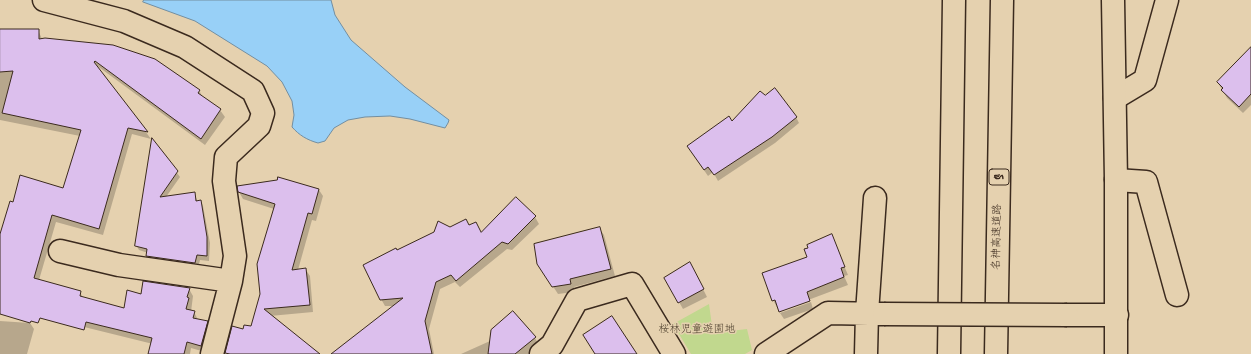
<!DOCTYPE html>
<html>
<head>
<meta charset="utf-8">
<style>
	body { margin:0 }
	canvas { display:block; background:#e5d1af }
</style>
</head>
<body>
<canvas width="1251" height="354"></canvas>
<script>
const context = document.querySelector('canvas').getContext('2d');
context.lineJoin = 'round';
function fillPath(path, color) { context.fillStyle = color; context.fill(path, 'evenodd'); }
function stroke(path, color, width, dash) { context.strokeStyle = color; context.lineWidth = width; context.lineCap = dash ? 'butt' : 'round'; context.setLineDash(dash || []); context.stroke(path); }
function label(font, color, halo, rows, align = 'center') {
  context.font = font + ' "Gochi Hand","Klee One",sans-serif'; context.lineWidth = 3; context.setLineDash([]); context.textBaseline = 'middle'; context.strokeStyle = halo; context.fillStyle = color; for (const [text, x, y, turn = 0] of rows) {
    context.save(); context.translate(x, y); context.rotate((+turn || 0) * Math.PI / 180); context.textAlign = isNaN(turn) ? turn : align; if (halo) context.strokeText(text, 0, 0); context.fillText(text, 0, 0); context.restore();
  }
}
fillPath(new Path2D(`
	M709,304L713,333L747,329L752,350L745,354H691L673,324Z`), '#c1d88e');
const water = new Path2D(`
	M144,0H331L335,15L351,40L405,87L449,120L448,123L445,128L410,119L390,116L365,117L348,120L334,128L325,141L318,143C307,140 299,135 292,127L294,115L292,101L282,82L267,66L195,21L143,2Z`);
fillPath(water, '#98d0f7');
stroke(water, '#738ea0', 1);
fillPath(new Path2D(`
	M0,30H38L42,39L199,90L203,98L220,110L225,117L205,145L96,65L151,139L132,134L103,235L56,222L39,280L80,292L83,298L125,310L142,295L189,289L193,296L191,312H194L198,320L207,322L211,329L205,352L191,348L190,354H150L153,344L72,324L0,303V238L13,203L64,189L80,136L0,120Z
	M1251,54V105L1243,113L1227,98L1218,83Z
	M796,117L799,123L775,143L718,181L713,172L708,176L688,147Z
	M153,140L180,177L166,197L194,193L198,202L201,201L203,206L210,243L209,261L200,260L198,268L150,261L147,256L148,253L139,250L136,245Z
	M319,190L323,196L316,221L312,220L298,270H306L310,276L313,312L270,316L316,354H227L226,352L244,330L251,328L261,294L274,209L243,199L239,192Z
	M535,217L539,224L512,250L507,249L460,287L455,282L440,289L429,329L434,354H332L394,306H385L381,299L397,252L450,228L469,226L476,223L481,233Z
	M599,228L604,235L615,276L574,287V292L558,294L543,271Z
	M831,235L848,275L844,276L848,285L779,311L773,300L809,258Z
	M694,271L707,297L683,309L666,279Z
	M811,302L813,309L784,319L780,313Z
	M0,321L30,323L34,329L27,354H0Z
	M535,338L539,345L528,354H461L490,341Z`), '#0003');
const building = new Path2D(`
	M0,29H39V39L45,38L113,45L155,59L200,90L198,93L221,109L201,139L95,61L94,62L148,132L128,128L99,229L52,215L34,278L81,291L80,296L124,308L127,290L141,294L143,281L190,288L187,297L189,298L186,309L195,311L193,318L208,321L201,346L187,342L184,354H148L152,338L86,322L84,330L40,318L38,323L31,321L30,323L0,314V234L10,201L13,202L20,175L63,188L81,130L2,113L13,71L0,72Z
	M1251,47V94L1239,107L1221,90L1223,88L1217,82Z
	M775,88L797,117L772,137L714,175L708,167L704,170L687,146L729,116L732,121L760,91L765,95Z
	M152,138L178,171L160,197L195,192L196,201L201,200L207,237V256L197,255L195,263L146,256L147,249L135,246Z
	M278,177L319,189L312,214L308,213L292,270L306,268L310,305L264,309L320,354H230L225,353L232,326L243,329L244,325L251,326L260,294L257,264L275,204L238,192L237,186L277,180Z
	M516,197L536,216L508,244L502,242L456,281L451,275L436,282L425,321L432,354H331L403,298L380,300L363,265L396,248L397,250L434,232L438,221L450,227L466,219L469,225L476,222L481,232Z
	M600,227L611,269L570,279L571,284L552,287L537,264L534,244Z
	M832,234L845,267L841,268L844,277L807,292L810,301L779,312L775,300L772,301L762,273L807,257L804,249L808,248L807,245Z
	M690,262L704,289L678,303L664,278Z
	M513,311L536,337L515,354H488L491,330Z
	M612,316L637,354H595L583,335Z`);
fillPath(building, '#dcbfed');
stroke(building, '#3b2a1e', 1);
const street = new Path2D(`
	M44,0L124,21L185,47L253,91L263,113L259,126L226,157L224,181L235,256L231,281L212,354
	M1115,98L1145,80L1167,0
	M1116,180L1146,182L1177,295
	M60,251L119,265L231,281
	M1067,315H1117
	M541,354L552,345L577,300L632,284L674,354
	M766,354L828,313L883,314
	M866,354L867,313L875,198`);
const secondary = new Path2D(`
	M1113,0L1116,180V354`);
const highway = new Path2D(`
	M949,354L954,0
	M996,354L1002,0`);
stroke(street, '#3b2a1e', 25);
stroke(secondary, '#3b2a1e', 25);
stroke(highway, '#3b2a1e', 25);
stroke(street, '#e5d1af', 22);
stroke(secondary, '#e5d1af', 22);
stroke(highway, '#e5d1af', 22);
const streetBridge = new Path2D(`
	M884,314L1067,315`);
stroke(streetBridge, '#3b2a1e', 25, []);
stroke(streetBridge, '#e5d1af', 22);
for (const [x, y, w] of [
	[999,177,20]
]) { const box = new Path2D(); box.roundRect(x - w / 2, y - 8, w, 16, 3); context.fillStyle = '#e5d1af'; context.fill(box); stroke(box, '#3b2a1e', 1); }
label('bold 10px', '#3b2a1e', null, [
	["E1",999,177]
]);
label('11px', '#3b2a1e', '#e5d1af', [
	["名神高速道路",998,237,-89]
]);
label('11px', '#483b29', '#e5d1af', [
	["桜林児童遊園地",697,330]
]);
</script>
</body>
</html>
